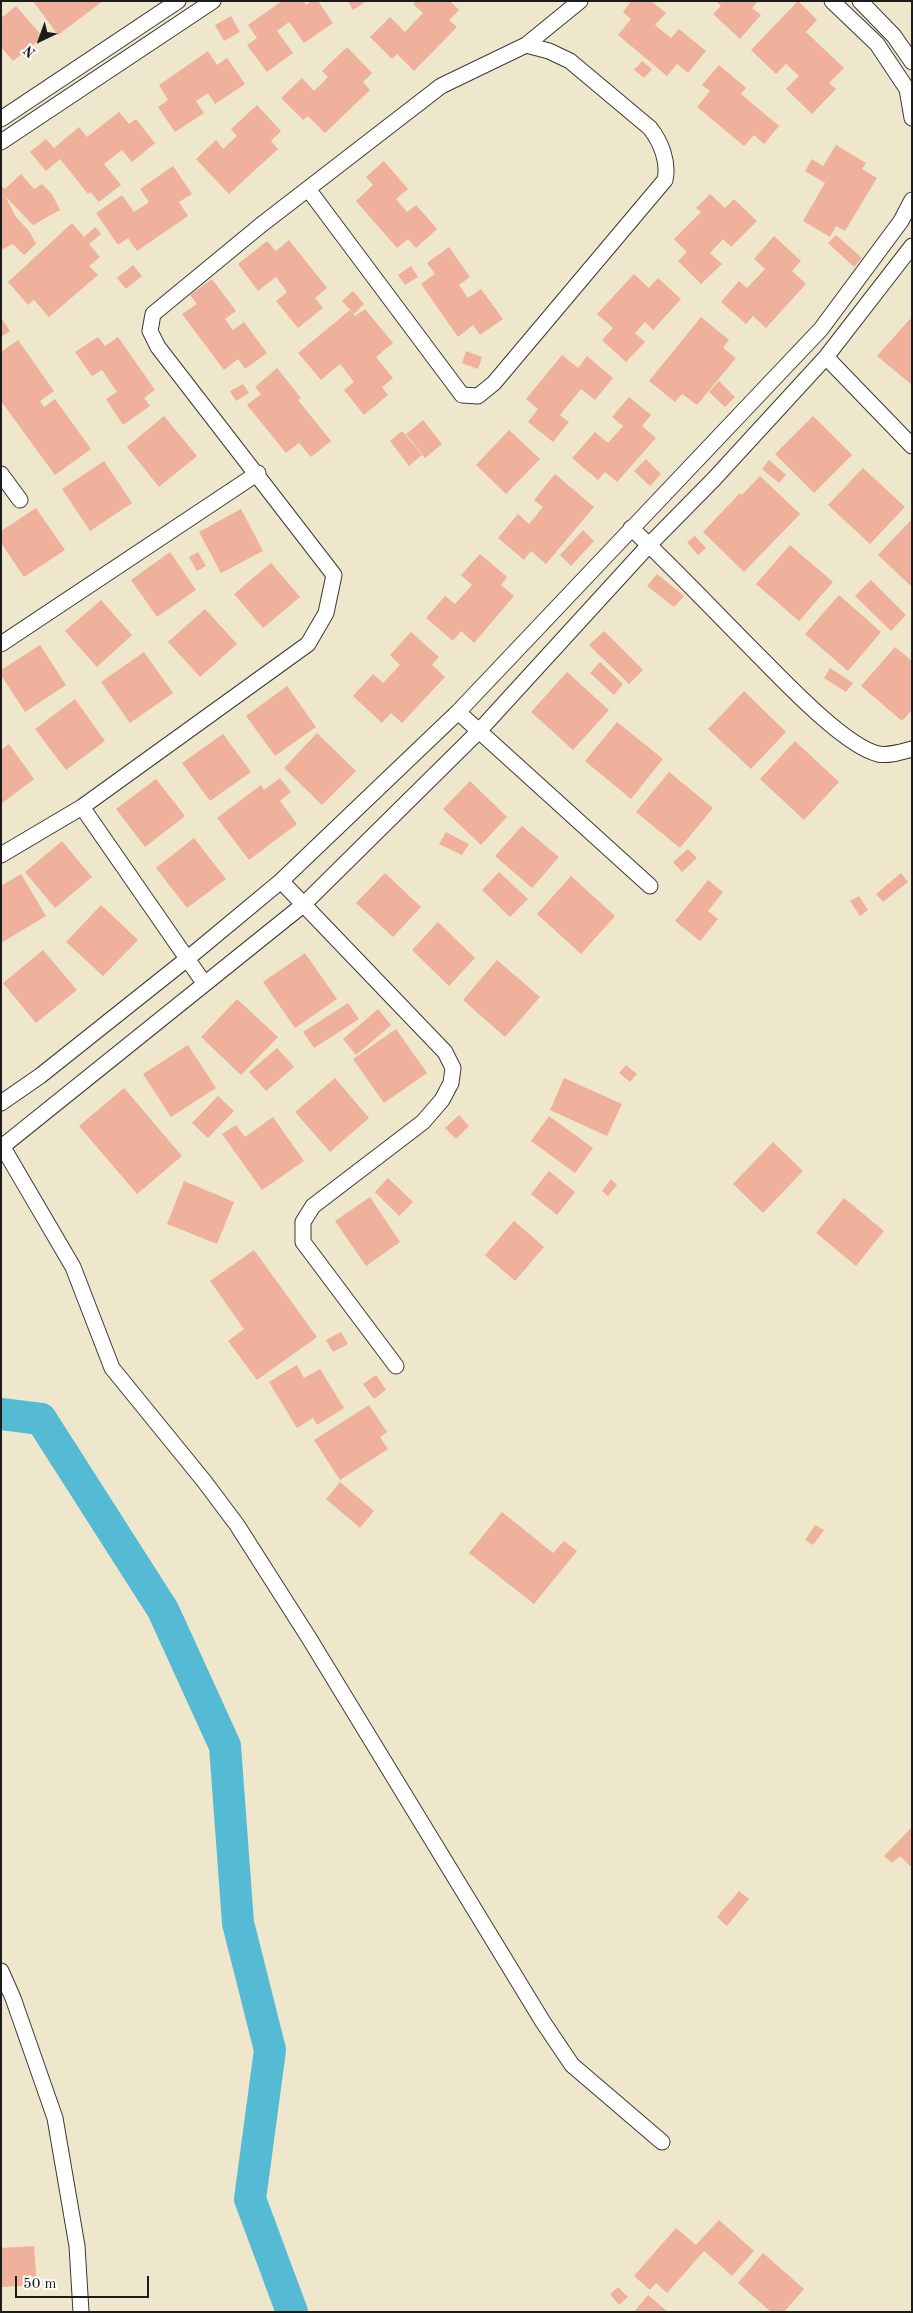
<!DOCTYPE html>
<html>
<head>
<meta charset="utf-8">
<style>
	body { margin:0 }
	#map { position:relative; width:913px; height:2313px; overflow:hidden; background:#efe7cb; font-family:"Old Standard TT",serif }
	canvas { display:block }
	.frame { position:absolute; inset:0; border:2px solid #1c1c1c; pointer-events:none }
	.north { position:absolute; left:15px; top:15px; width:50px; height:50px; -webkit-text-stroke:4px #fdfcf7; paint-order:stroke; rotate:222deg; font-size:14px; font-weight:700; line-height:20px; text-align:center; color:#1c1c1c }
	.north::after { content:''; display:block; margin:auto; width:18px; height:22px; background:#1c1c1c; clip-path:polygon(50% 0,100% 100%,50% 72%,0 100%) }
	.scale { position:absolute; left:15px; top:2276px; width:134px; height:22px; box-sizing:border-box; border:2px solid #1c1c1c; border-top:0; padding-left:6px; font-size:15px; line-height:18px; white-space:nowrap; color:#1c1c1c; -webkit-text-stroke:4px #fdfcf7; paint-order:stroke }
</style>
</head>
<body>
<div id="map">
<canvas width="913" height="2313"></canvas>
<div class="frame"></div>
<div class="north">N</div>
<div class="scale">50 m</div>
</div>
<script>
const context = document.querySelector('canvas').getContext('2d');
context.lineJoin = 'round';
function stroke(path, color, width, dash) { context.strokeStyle = color; context.lineWidth = width; context.lineCap = dash ? 'butt' : 'round'; context.setLineDash(dash || []); context.stroke(path); }
function fillPath(path, color) { context.fillStyle = color; context.fill(path, 'evenodd'); }
stroke(new Path2D(`
	M1,1414L41,1419L163,1610L225,1746L238,1923L270,2050L250,2199L292,2312`), '#55bad3', 32);
fillPath(new Path2D(`
	M33,1H103L58,35Z
	M282,1H304L306,5L311,1H318L333,23L304,43L289,22L277,31L293,53L267,72L247,45L257,38L248,25Z
	M348,1H367L353,10Z
	M416,1H450L459,10L449,20L457,27L414,71L397,54L392,59L370,37L390,17L405,32L423,13L413,4Z
	M631,1H651L666,13L655,25L671,38L679,29L706,51L688,73L677,64L667,76L618,35L631,19L623,12Z
	M716,1H758L752,8L761,15L740,39L713,14L721,6Z
	M798,1L817,20L806,32L844,68L829,83L836,89L812,114L786,89L799,76L786,64L776,74L751,50Z
	M16,6L43,37L13,61L1,47V18Z
	M231,16L240,32L224,41L215,25Z
	M347,47L372,73L363,82L370,90L325,133L308,116L303,120L281,98L302,78L314,91L328,77L322,71Z
	M208,51L217,65L227,58L245,84L215,104L208,93L196,101L204,113L175,132L158,107L168,100L159,85Z
	M642,61L652,69L644,78L634,70Z
	M719,65L746,88L741,94L779,126L764,144L754,135L744,146L697,107L710,91L702,85Z
	M257,105L281,131L271,141L278,149L229,194L196,159L216,140L223,149L237,136L231,129Z
	M119,112L129,124L136,119L155,143L132,162L122,150L104,164L121,185L99,202L90,192L88,194L60,159L46,171L30,152L46,139L54,148L79,127L87,137Z
	M836,145L866,163L862,169L877,178L845,231L836,226L830,237L803,221L825,183L805,171L812,159L823,166Z
	M384,161L408,189L396,199L407,212L416,205L437,229L416,248L408,239L397,248L356,201L373,185L366,177Z
	M173,166L192,194L179,202L188,216L137,251L128,238L118,245L96,213L122,195L134,212L149,202L140,189Z
	M21,174L34,189L42,184L52,194L60,210L33,225L5,196L16,217L29,231L36,244L24,255L13,244L1,250V186L5,189Z
	M710,194L725,208L734,199L757,221L731,247L723,239L710,253L722,264L701,284L678,261L687,252L674,239L701,212L696,208Z
	M72,223L84,237L95,227L101,234L89,244L100,257L89,266L98,275L49,317L34,300L28,305L8,282Z
	M836,235L862,258L854,267L828,243Z
	M774,236L801,261L792,271L806,284L766,328L753,316L746,324L721,302L739,281L747,288L765,269L754,259Z
	M289,240L327,288L315,298L323,308L298,328L276,301L287,292L276,277L258,291L238,264L267,241L276,251Z
	M449,247L470,277L459,285L468,298L481,289L503,319L480,335L473,325L458,337L421,284L435,274L427,263Z
	M133,265L142,276L126,289L117,278Z
	M411,266L418,277L405,285L398,275Z
	M634,274L649,288L658,278L681,299L653,330L645,322L635,333L645,342L626,362L602,340L613,328L597,314Z
	M212,279L236,311L225,319L233,330L244,322L267,353L245,369L238,359L224,370L182,314L197,304L190,295Z
	M353,291L364,304L354,314L342,301Z
	M365,309L393,343L376,357L393,378L382,387L388,395L364,415L344,390L354,382L340,364L321,380L298,353L350,310L355,316Z
	M701,317L729,340L723,348L736,358L697,405L682,394L675,402L649,381Z
	M1,318L10,331L1,337Z
	M910,319L912,320V385L877,356Z
	M98,337L105,346L118,337L155,390L144,398L150,406L123,425L106,399L117,392L102,370L92,376L75,352Z
	M18,340L54,391L40,401L44,407L55,399L91,449L55,475L1,401V352Z
	M466,351L482,357L478,369L462,363Z
	M562,355L578,368L587,356L613,378L595,400L581,389L560,415L569,422L553,442L528,422L538,409L526,399Z
	M277,368L301,398L298,400L331,441L311,457L299,443L286,453L247,405L261,394L255,387Z
	M719,381L735,397L725,407L709,392Z
	M243,384L249,393L236,401L230,391Z
	M629,397L651,415L642,426L656,438L617,482L605,472L598,480L572,458L595,432L608,443L623,426L612,417Z
	M164,416L197,456L159,487L127,447Z
	M813,416L852,455L814,493L775,454Z
	M423,420L442,444L425,458L406,434Z
	M509,430L540,459L506,494L476,465Z
	M402,431L422,455L409,466L390,441Z
	M646,459L661,474L650,486L634,471Z
	M769,460L786,475L779,483L762,469Z
	M104,461L132,503L90,531L62,489Z
	M863,468L905,507L870,544L828,505Z
	M555,474L594,507L546,564L531,551L524,560L498,538L518,514L529,524L543,507L534,500Z
	M760,476L800,514L744,572L703,532L740,493L742,495Z
	M36,508L65,550L24,577L1,543V531Z
	M241,509L263,551L221,573L199,532Z
	M912,519V587L878,555Z
	M583,530L594,541L571,566L560,555Z
	M695,536L706,548L698,555L687,542Z
	M790,545L833,582L799,621L756,584Z
	M170,552L196,590L157,617L131,580Z
	M198,552L206,566L197,571L189,557Z
	M480,554L507,577L501,585L514,596L474,643L461,631L453,641L426,618L445,596L455,604L472,585L461,575Z
	M271,563L300,597L263,628L234,594Z
	M657,574L684,596L674,607L647,586Z
	M871,580L906,615L891,631L855,596Z
	M839,595L881,632L848,671L805,634Z
	M101,600L132,635L97,667L65,631Z
	M205,609L237,644L200,677L168,642Z
	M604,631L643,670L629,684L589,645Z
	M411,632L439,657L432,665L445,677L402,723L391,713L382,723L353,696L373,674L383,683L400,665L390,655Z
	M40,645L66,685L25,712L1,675V670Z
	M895,647L912,661V710L902,721L861,686Z
	M144,652L173,693L130,723L101,682Z
	M600,662L623,684L614,695L590,673Z
	M830,668L853,683L846,692L824,678Z
	M567,672L609,710L573,750L531,712Z
	M287,686L316,727L275,756L246,716Z
	M744,691L786,732L751,769L708,729Z
	M75,699L105,741L66,770L35,729Z
	M617,722L663,759L631,799L585,761Z
	M317,733L356,771L322,805L284,768Z
	M223,734L251,772L210,801L182,763Z
	M795,741L839,782L804,820L760,779Z
	M9,744L34,779L1,804V750Z
	M669,772L713,808L680,848L636,812Z
	M280,778L291,792L280,801L297,824L249,860L217,818L261,785L264,790Z
	M156,779L185,816L145,847L116,809Z
	M470,781L507,817L481,845L443,809Z
	M522,826L559,857L532,888L495,856Z
	M446,832L469,844L462,855L439,844Z
	M194,838L226,879L187,908L156,868Z
	M62,841L92,877L55,908L25,872Z
	M688,849L697,858L682,872L673,862Z
	M499,872L528,899L510,917L482,890Z
	M385,873L421,907L393,937L356,903Z
	M901,873L908,882L883,902L876,894Z
	M21,874L46,916L1,943V886Z
	M571,876L615,916L581,954L537,914Z
	M708,880L723,892L708,911L718,919L700,941L675,921Z
	M859,896L868,910L860,916L850,901Z
	M101,905L138,940L103,976L66,942Z
	M438,922L475,958L449,986L412,950Z
	M43,950L77,990L36,1023L3,983Z
	M305,953L337,999L295,1028L263,982Z
	M497,960L540,997L505,1037L463,1000Z
	M237,999L278,1037L241,1075L201,1037Z
	M348,1003L359,1019L314,1048L303,1032Z
	M378,1009L391,1025L356,1055L343,1039Z
	M396,1029L427,1073L384,1103L353,1059Z
	M188,1045L216,1088L171,1117L143,1074Z
	M277,1048L294,1067L266,1091L249,1072Z
	M626,1065L637,1074L630,1082L619,1073Z
	M335,1078L369,1118L330,1152L295,1112Z
	M564,1078L622,1104L607,1136L550,1110Z
	M124,1088L182,1156L137,1194L79,1126Z
	M218,1096L234,1111L208,1138L192,1123Z
	M459,1115L469,1126L456,1139L445,1128Z
	M549,1116L593,1148L575,1173L531,1141Z
	M273,1117L304,1161L262,1190L222,1134L236,1125L245,1137Z
	M773,1142L803,1171L763,1213L733,1184Z
	M549,1171L575,1192L557,1215L531,1194Z
	M388,1178L413,1202L399,1216L375,1192Z
	M611,1179L617,1185L608,1196L602,1191Z
	M184,1181L234,1202L217,1244L167,1224Z
	M370,1197L400,1242L366,1266L335,1221Z
	M844,1198L884,1231L856,1266L816,1233Z
	M514,1221L544,1247L515,1281L485,1255Z
	M254,1250L317,1337L257,1380L228,1341L244,1329L210,1281Z
	M341,1332L348,1344L333,1352L326,1340Z
	M297,1365L304,1378L320,1369L344,1408L317,1425L313,1418L297,1428L269,1382Z
	M376,1375L386,1390L374,1399L363,1384Z
	M369,1405L387,1432L380,1437L388,1449L340,1480L314,1440Z
	M340,1482L374,1511L360,1528L326,1499Z
	M502,1512L553,1553L564,1541L577,1551L534,1604L469,1553Z
	M815,1525L824,1530L813,1545L805,1540Z
	M912,1827V1865L910,1866L900,1856L892,1863L884,1856Z
	M739,1891L749,1899L727,1926L717,1917Z
	M719,2220L754,2251L732,2276L704,2251L667,2293L656,2283L650,2290L634,2276L676,2228L696,2245Z
	M34,2246L37,2285L1,2287V2248Z
	M763,2253L804,2289L784,2312H771L738,2283Z
	M618,2287L628,2297L619,2305L610,2294Z
	M648,2295L668,2312H634Z`), '#efb09c');
const minor = new Path2D(`
	M832,1L877,44L907,89L912,118
	M860,1L894,36L912,62
	M526,45L580,1
	M1,119L178,1
	M1,142L213,1
	M826,357L912,446
	M1,474L20,500
	M631,528C674,568 714,611 755,652C781,678 844,746 878,754C890,756 901,752 912,749
	M1,644L258,473
	M458,712L650,886
	M1,855L82,807
	M281,881L445,1052L453,1068L451,1083L442,1100L423,1122L313,1206L303,1222V1242L396,1366
	M204,983L82,807L308,644L326,613L334,575L158,347L150,331L153,314L261,225L441,86L526,45L549,51L570,61L650,128C661,142 669,162 665,180L494,383L478,396L462,395L308,189
	M1,1103L40,1076L187,959L281,881L458,712L821,329L901,221L912,200
	M1,1144L73,1267L112,1368L204,1481L237,1525L309,1638L543,2022L572,2065L662,2142
	M3,1146L303,905L479,731L649,545L714,479L826,357L912,246
	M1,1971L13,1998L55,2118L77,2246L81,2312`);
stroke(minor, '#3c3a36', 17);
stroke(minor, '#fff', 15);
</script>
</body>
</html>
